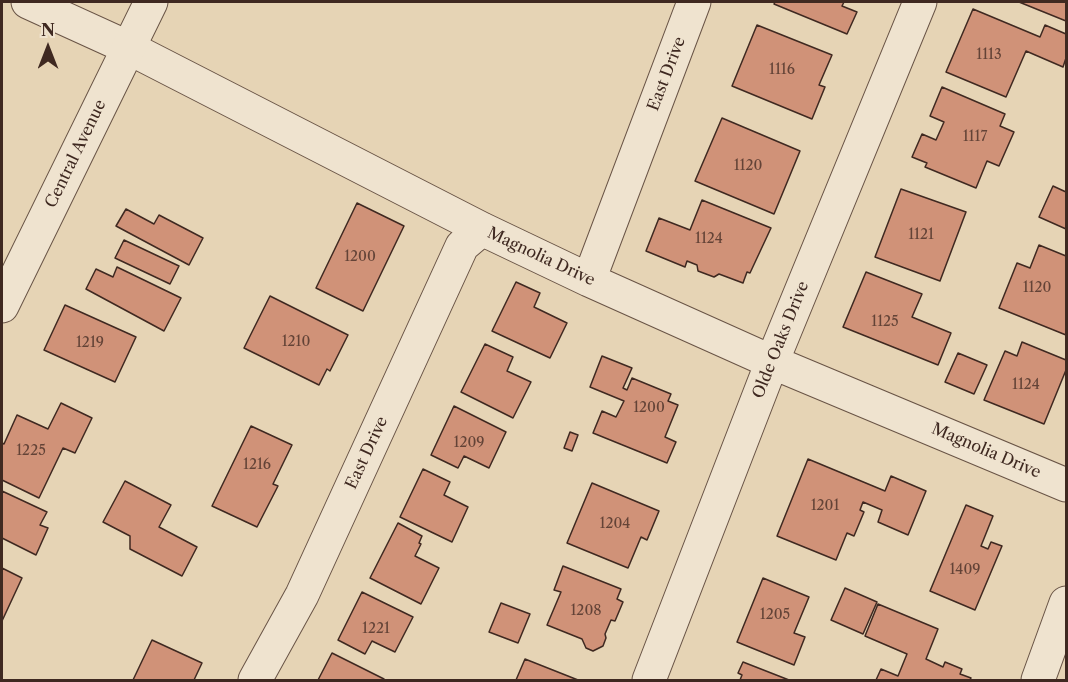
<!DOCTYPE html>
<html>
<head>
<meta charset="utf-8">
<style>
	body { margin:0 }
	#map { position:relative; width:1068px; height:682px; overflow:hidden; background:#e6d4b5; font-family:"Libre Caslon Text",serif }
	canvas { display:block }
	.frame { position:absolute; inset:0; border:3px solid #3f2921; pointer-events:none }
	.north { position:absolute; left:18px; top:18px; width:60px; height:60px; -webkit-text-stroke:4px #efe3cf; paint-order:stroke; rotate:0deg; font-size:16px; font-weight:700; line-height:24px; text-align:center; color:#3f2921 }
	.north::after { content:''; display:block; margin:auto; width:21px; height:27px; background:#3f2921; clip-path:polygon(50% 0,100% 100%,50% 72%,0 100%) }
</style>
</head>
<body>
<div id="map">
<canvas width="1068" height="682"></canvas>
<div class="frame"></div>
<div class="north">N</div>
</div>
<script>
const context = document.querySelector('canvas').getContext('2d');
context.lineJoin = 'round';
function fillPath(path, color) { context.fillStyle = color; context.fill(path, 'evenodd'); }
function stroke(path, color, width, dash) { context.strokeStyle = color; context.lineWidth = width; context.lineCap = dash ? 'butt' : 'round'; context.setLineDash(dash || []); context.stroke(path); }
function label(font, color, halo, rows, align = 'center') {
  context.font = font + ' "Libre Caslon Text",serif'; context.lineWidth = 4.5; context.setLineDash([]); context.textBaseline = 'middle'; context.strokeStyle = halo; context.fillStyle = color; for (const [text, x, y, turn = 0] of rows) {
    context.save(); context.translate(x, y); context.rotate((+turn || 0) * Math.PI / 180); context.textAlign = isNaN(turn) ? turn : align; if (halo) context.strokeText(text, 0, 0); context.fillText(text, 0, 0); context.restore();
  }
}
const building = new Path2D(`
	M775,2H844L842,6L857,12L847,34L774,4Z
	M1019,2H1066V21Z
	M973,9L1040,37L1045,25L1066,34V58L1063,67L1026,51L1006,97L946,72Z
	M757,25L832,55L819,85L825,87L812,119L732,86Z
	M942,87L1005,114L1000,126L1014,132L999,166L987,161L976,188L925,167L927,163L912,157L922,134L936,140L944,122L930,116Z
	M722,118L800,151L774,214L695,181Z
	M1053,186L1066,192V190V229L1039,217Z
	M901,189L966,212L940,281L875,257Z
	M702,200L771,228L750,273L747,272L743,283L719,274L714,277L698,271L697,265L687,261L685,267L646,251L659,218L690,230Z
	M357,203L404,226L363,311L316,288Z
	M126,209L154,224L159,215L203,238L189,265L116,226Z
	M124,240L179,266L170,284L115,258Z
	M1039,245L1066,256V335L999,308L1017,263L1030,268Z
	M117,267L181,298L164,331L86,289L96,269L113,277Z
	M866,272L922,294L912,317L951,333L938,365L843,327Z
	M516,282L540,293L534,307L567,323L550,358L492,331Z
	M270,296L348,335L330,371L327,369L319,385L244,348Z
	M65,305L136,337L115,382L44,350Z
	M1022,342L1066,360V370L1044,424L984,400L1005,351L1017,356Z
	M485,344L513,357L507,371L531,382L513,418L461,392Z
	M958,353L987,365L974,394L945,382Z
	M602,356L632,368L623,388L627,390L632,378L671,394L668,401L678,405L665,437L676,442L667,463L593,433L602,411L616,417L624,401L590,387Z
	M61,403L92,418L75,453L63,448L39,498L2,480V443L4,444L17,415L48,429Z
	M454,406L506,432L489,468L464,456L458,468L431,455Z
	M251,426L292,445L273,484L278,486L257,527L212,506Z
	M570,432L578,435L572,451L564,448Z
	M808,459L885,491L891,476L926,491L908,535L878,522L882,510L863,502L860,510L864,512L854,536L847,533L836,560L777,536Z
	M423,469L450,482L444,495L468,507L452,542L400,517Z
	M125,481L171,505L159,527L197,547L182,576L130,549V536L103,522Z
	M592,483L659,511L647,540L641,537L628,568L567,543Z
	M2,491L47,512L40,525L48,528L36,555L2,538Z
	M966,505L993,516L981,546L988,549L991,542L1002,546L975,610L930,591Z
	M398,523L422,536L419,543L421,544L415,556L439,568L421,604L370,578Z
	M563,566L621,589L617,599L623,602L615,621L611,620L605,634L606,638L603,646L593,651L586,648L582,639L547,625L561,592L554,590Z
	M2,568L22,578L2,621Z
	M763,578L809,597L794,633L805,637L794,665L737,642Z
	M845,588L877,602L863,634L831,620Z
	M362,592L413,617L395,652L372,641L365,654L338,640Z
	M501,603L530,614L518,643L489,632Z
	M878,604L938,629L926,659L943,667L945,662L962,669L960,674L971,678L970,680H876L881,669L898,676L907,654L865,636Z
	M152,640L202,663L194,680H133Z
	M332,653L384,679L383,680H318Z
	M525,659L578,680H516Z
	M743,662L789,680H740L742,675L738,673Z`);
fillPath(building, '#d09278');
stroke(building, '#3f2921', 1.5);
const minor = new Path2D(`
	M28,2L129,48L482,229L589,280L772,362L1066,485
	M589,280L694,2
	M255,680L302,595L462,246L482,229
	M649,680L772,362L920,2
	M1038,680L1066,603`);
const tertiary = new Path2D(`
	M2,306L151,2`);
stroke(minor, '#695446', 35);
stroke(tertiary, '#695446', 35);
stroke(minor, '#efe3cf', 33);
stroke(tertiary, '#efe3cf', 33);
label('14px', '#634337', null, [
	["1113",989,55],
	["1116",782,70],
	["1117",975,137],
	["1120",748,166],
	["1121",921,235],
	["1124",709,239],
	["1200",360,257],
	["1120",1037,288],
	["1125",885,322],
	["1210",296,342],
	["1219",90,343],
	["1124",1026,385],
	["1200",649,408],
	["1209",469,443],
	["1225",31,451],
	["1216",257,465],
	["1201",825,506],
	["1204",615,524],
	["1409",965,570],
	["1208",586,611],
	["1205",775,615],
	["1221",376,629]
]);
label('16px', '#3f2921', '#efe3cf', [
	["East Drive",667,74,-69],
	["Central Avenue",76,154,-64],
	["Magnolia Drive",541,257,25],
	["Olde Oaks Drive",781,340,-68],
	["Magnolia Drive",986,451,23],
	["East Drive",367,453,-65]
]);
</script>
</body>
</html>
